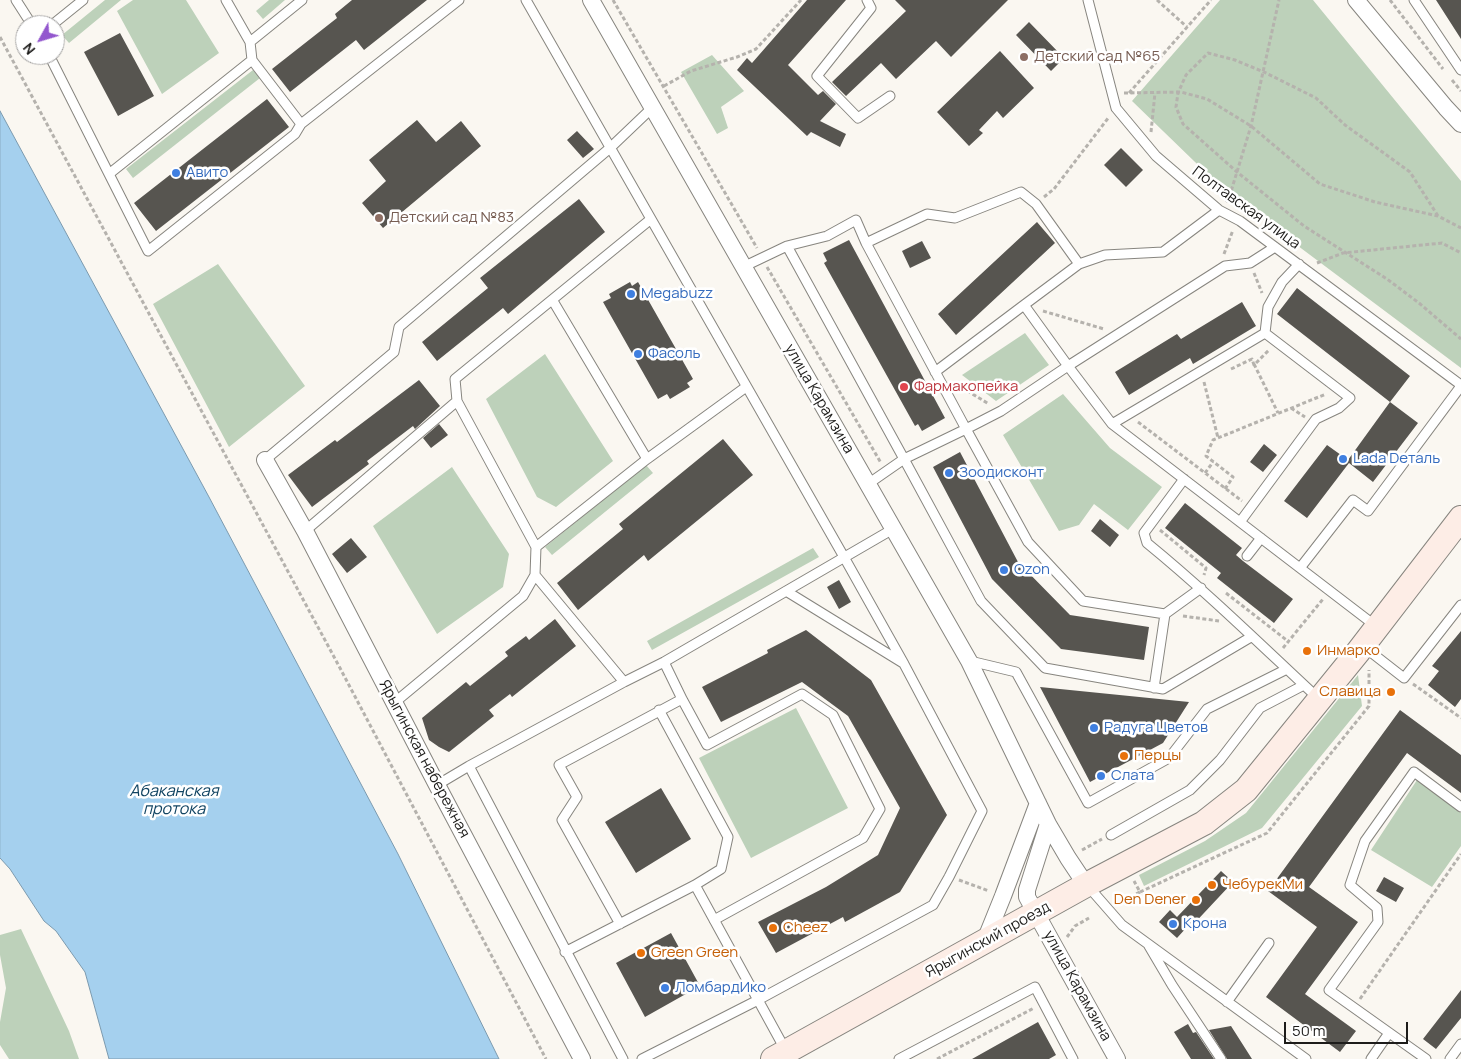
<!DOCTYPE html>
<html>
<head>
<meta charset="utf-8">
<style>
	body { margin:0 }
	#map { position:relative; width:1461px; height:1059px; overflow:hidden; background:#faf7f1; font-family:Manrope,sans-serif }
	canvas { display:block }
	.north { position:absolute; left:15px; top:15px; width:50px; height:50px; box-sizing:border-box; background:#fff; border:1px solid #a5a4a3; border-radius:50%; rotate:231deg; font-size:14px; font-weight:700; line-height:20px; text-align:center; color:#1d1c1a }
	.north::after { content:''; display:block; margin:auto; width:18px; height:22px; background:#9357ce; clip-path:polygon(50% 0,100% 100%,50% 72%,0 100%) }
	.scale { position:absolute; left:1284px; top:1022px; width:124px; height:22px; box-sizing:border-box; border:2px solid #1d1c1a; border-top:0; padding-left:6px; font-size:15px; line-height:18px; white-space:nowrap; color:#1d1c1a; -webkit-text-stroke:4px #fff; paint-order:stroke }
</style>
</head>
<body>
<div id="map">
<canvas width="1461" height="1059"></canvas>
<div class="north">N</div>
<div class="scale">50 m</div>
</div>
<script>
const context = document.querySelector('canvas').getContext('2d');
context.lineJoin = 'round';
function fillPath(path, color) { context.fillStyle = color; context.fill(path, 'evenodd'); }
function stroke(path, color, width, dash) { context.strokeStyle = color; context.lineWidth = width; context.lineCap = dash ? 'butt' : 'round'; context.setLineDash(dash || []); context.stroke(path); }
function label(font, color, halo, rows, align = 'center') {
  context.font = font + ' Manrope,sans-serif'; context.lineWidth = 5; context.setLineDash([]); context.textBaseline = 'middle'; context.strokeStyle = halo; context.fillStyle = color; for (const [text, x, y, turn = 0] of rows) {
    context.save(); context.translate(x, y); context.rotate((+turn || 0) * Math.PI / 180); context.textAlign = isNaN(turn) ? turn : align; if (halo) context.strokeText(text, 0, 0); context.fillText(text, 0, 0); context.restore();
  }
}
fillPath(new Path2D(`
	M105,0H121L69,43L62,35Z
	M133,0H186L219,53L162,94L117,11Z
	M269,0H285L263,19L256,11Z
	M1220,0H1313L1461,181V368L1226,192L1132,101Z
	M712,55L744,91L721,107L728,128L717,134L681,72Z
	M253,70L260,78L133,178L126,169Z
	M218,264L305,386L229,447L153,304Z
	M1025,333L1049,365L996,401L962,375Z
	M545,354L613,461L556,507L537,497L486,399Z
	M1063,394L1110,448L1162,487L1128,530L1094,504L1079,525L1059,531L1003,435Z
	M646,465L653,473L552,555L545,547Z
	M452,467L509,554L503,587L437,634L373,526Z
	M813,548L819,557L652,650L647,641Z
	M1358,675L1362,706L1262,828L1144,886L1139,875L1205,841L1246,813Z
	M796,708L848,808L751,858L699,758Z
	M1417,780L1461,813V846L1432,887L1371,850Z
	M21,929L69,1031L79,1059H9L0,1045V1022L6,988L0,955V935Z`), '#bdd1ba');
const water = new Path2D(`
	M0,111L209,497L398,854L499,1059H109L85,972L56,931L44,921L10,869L0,858Z`);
fillPath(water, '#a5d0ee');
stroke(water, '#7c9aae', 1);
fillPath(new Path2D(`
	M352,0H427L364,50L356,40L290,92L272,69L337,18L335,14Z
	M807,0H846L788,65L818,95L823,91L836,104L820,121L846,134L840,147L811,132L807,136L737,70L747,58L752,63Z
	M895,0H1008L951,57L936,41L896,79L881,63L846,96L832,82L906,11Z
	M1436,0H1461V39Z
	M1029,22L1064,58L1051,71L1016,35Z
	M120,33L154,96L118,116L84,52Z
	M1000,51L1034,88L1003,118L997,111L979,130L983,133L969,146L937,112Z
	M267,99L289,127L156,231L134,203Z
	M417,120L436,142L461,121L481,146L383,228L362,203L386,181L369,160Z
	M577,131L594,149L583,158L567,140Z
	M1121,148L1143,170L1126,187L1104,165Z
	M579,199L605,232L508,314L503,308L437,361L422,342L488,288L480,278Z
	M1037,222L1055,243L956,335L938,314Z
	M849,240L945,418L922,431L918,424L915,426L824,263L827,261L823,253Z
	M922,241L931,258L910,268L902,251Z
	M630,282L632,286L638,282L693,379L687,383L690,387L670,399L667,394L658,399L603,302L611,298L609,294Z
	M1297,288L1410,376L1390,402L1418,423L1373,482L1349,463L1307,518L1284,501L1327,445L1348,460L1390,402L1277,314Z
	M1242,302L1256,326L1193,364L1190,358L1129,395L1115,372L1177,334L1181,339Z
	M419,380L440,406L415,429L413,426L367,461L369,464L312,507L288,475L335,440L337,442Z
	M439,424L448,435L431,448L423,438Z
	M723,439L753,475L648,561L644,555L578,610L557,583L623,529L619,524Z
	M1264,444L1277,455L1263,472L1250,462Z
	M960,452L1018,562L1070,615L1149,627L1144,660L1061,649L992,579L933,467Z
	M1185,503L1242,548L1236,555L1243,561L1293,599L1274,623L1217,578L1221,573L1165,528Z
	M1100,519L1119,535L1110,547L1091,531Z
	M351,538L367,557L347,573L332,554Z
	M839,580L851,602L839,609L827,587Z
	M555,619L576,646L512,697L510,694L489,710L494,716L449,752L439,747L429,740L422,718L466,682L470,686L508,656L505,652L526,636L529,640Z
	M806,630L871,680L947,815L900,892L845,922L843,917L776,953L758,922L826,887L878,855L900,808L848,716L802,682L721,722L702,687L768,653L767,650Z
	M1461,631V699L1455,707L1428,685L1439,671L1432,666Z
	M1040,687L1189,702L1163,743L1090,782Z
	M1400,710L1461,755V793L1407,753L1309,887L1358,922L1305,994L1356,1031L1340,1052L1266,997L1317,927L1268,891Z
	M661,788L691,839L636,873L605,822Z
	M1221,871L1233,882L1189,929L1187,927L1177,938L1159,922L1170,910L1177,917Z
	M1384,877L1404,888L1396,902L1376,891Z
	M671,933L700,986L645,1017L616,963Z
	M1461,990V1018L1436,1049L1423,1039Z
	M1038,1022L1056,1055L1049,1059H972Z
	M1188,1024L1193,1033L1196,1032L1214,1059H1191L1174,1032Z
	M1231,1026L1252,1059H1227L1209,1030Z`), '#575550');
const service = new Path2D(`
	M16,0L32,25
	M226,0L250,42
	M302,0L250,42L252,60L109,174L148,251L295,134L301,124L459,0
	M526,0L844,557L904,664L982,811L949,877L933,905L758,1000L642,1059
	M867,0L871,8L817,76L858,118L890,96
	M1088,0L1116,108L1156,156L1219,210L1240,221L1461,385
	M1414,0L1461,70
	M52,25L83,0
	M49,55L109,174
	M252,60L301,124
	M866,243L927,214L955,218L1021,192L1036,204L1079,264L1024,305L1068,366L1001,411L966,429L1028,542L1083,601L1165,614L1201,588
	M787,246L904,459L981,601L1045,668L1163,689L1251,637
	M1275,247L1250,263L1225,266L1068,366L1112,424L1377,627
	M1079,264L1105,255L1163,252L1219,210
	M743,267L787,246L827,236L856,220L866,243L966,429L904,459L868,484
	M553,301L647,459
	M1265,333L1268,307L1282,282L1299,264
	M935,372L1024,305
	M1112,424L1265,333
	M265,460L394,352L399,327L610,148L653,107
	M1184,479L1144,533L1147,543C1207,592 1262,646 1319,699
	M1240,522L1316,419L1339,408L1350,398L1265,333
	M305,531L457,401
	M536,547L647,459L746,387
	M1247,556L1261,538
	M1300,568L1353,500L1368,511L1461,386
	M535,575L624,682
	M786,591L903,663
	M1363,646L1404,678L1461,605
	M970,661L1016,672L1088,803L1169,758L1207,709L1287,669
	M664,662L682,699
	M1154,688L1165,614
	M394,703L523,596L535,575L536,547L457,401L455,379L651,219
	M659,710L728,837L721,869L695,885
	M469,766L623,1059
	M437,785L469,766L624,682L664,662L893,529
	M1111,835L1190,790L1220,760L1260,708L1304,685
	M1087,885L1122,925L1306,1059
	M620,924L562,820L577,797L559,765L682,699L707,745L802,694L833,715L880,809L863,838L714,920
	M1149,946L1172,985L1221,1059
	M565,952L695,885L786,1051
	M1227,1002L1269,943
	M899,1059L1035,987L1073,1059
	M1371,1059L1389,1033
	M1426,1059L1329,990L1378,922L1377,908L1350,885L1365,841L1414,772L1461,807
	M1450,1059L1461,1044`);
const minor = new Path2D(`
	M591,0L969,661L1048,824L1068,858L1086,885
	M1356,0L1446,108L1461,124
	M265,460L305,531L437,785L582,1059
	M1048,824L1027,890V897L1117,1059
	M984,943L1003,896L1038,803`);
const secondary = new Path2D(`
	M773,1059L1086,885L1204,823L1246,790L1358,652L1461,518`);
stroke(service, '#87857f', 11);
stroke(minor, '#87857f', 18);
stroke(secondary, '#87857f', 26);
stroke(new Path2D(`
	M613,0L757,248
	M1157,0L1187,27
	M1390,0L1443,69
	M0,37L340,668L546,1059
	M1452,80L1461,91
	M664,86L691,71L737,57L756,49L801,0
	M1124,93L1181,92L1207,99L1251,126L1320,184L1375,202L1438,216L1461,228
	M1129,93L1211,0
	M1151,132L1155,93
	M1044,197L1054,189L1109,117
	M1226,202L1229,198L1251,126L1279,0
	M1438,216L1410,172L1345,125L1316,98L1264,72L1235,60L1208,53L1186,75L1178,93L1176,107L1183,124L1237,172L1304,226L1387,279L1419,303L1461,339
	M1224,254L1233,230
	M1317,263L1343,253L1442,243L1461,253
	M767,267L881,463
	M1254,273L1262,293
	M1043,311L1104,329
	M1254,364L1278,413
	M1231,369L1252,359L1254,365L1269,350
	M1204,382L1218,438
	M956,384L989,404
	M1291,408L1305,417
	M1138,422L1242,501
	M1205,473L1213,462
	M1225,489L1233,477L1206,456L1213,440L1326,394
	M1160,530L1206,568L1204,575
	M1226,593L1289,642
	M1183,616L1219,621
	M1283,648L1323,599
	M1413,684L1461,718
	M1082,850L1102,839
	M959,880L989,891
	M1140,892L1267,833L1369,706V670
	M1119,903L1140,892L1134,881
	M1067,937L1075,926L1089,918
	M1360,999L1461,854
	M937,1059L1034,1008`), '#b5b2ad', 3, [4, 2.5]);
stroke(service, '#fff', 9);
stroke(minor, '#fff', 16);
stroke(secondary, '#fdede6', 24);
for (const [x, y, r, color] of [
	[1024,57,5,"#8d6e63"],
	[176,173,5,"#3f7fe0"],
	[379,218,5,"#8d6e63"],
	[631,294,5,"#3f7fe0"],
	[638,354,5,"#3f7fe0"],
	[904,387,5,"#e0444e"],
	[1343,459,5,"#3f7fe0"],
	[949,473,5,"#3f7fe0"],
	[1004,570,5,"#3f7fe0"],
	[1307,651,5,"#e8710a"],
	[1391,692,5,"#e8710a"],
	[1094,728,5,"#3f7fe0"],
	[1124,756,5,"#e8710a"],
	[1101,776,5,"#3f7fe0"],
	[1212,885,5,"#e8710a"],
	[1196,900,5,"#e8710a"],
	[1173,924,5,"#3f7fe0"],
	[773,928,5,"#e8710a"],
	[641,953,5,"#e8710a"],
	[665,988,5,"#3f7fe0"]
]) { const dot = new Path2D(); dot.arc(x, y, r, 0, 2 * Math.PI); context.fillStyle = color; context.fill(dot); stroke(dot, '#fff', 2); }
label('15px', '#785e54', '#fff', [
	["Детский сад №65",1034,57],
	["Детский сад №83",389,218]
], 'left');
label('15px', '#366cbe', '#fff', [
	["Авито",186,173],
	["Megabuzz",641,294],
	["Фасоль",648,354],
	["Lada Dеталь",1353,459],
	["Зоодисконт",959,473],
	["Ozon",1014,570],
	["Радуга Цветов",1104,728],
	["Слата",1111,776],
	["Крона",1183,924],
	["ЛомбардИко",675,988]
], 'left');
label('15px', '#1d1c1a', '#fff', [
	["Полтавская улица",1246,208,36],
	["улица Карамзина",819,399,60],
	["Ярыгинская набережная",424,759,62],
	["Ярыгинский проезд",988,940,-29],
	["улица Карамзина",1077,986,61]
]);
label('15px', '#be3a42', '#fff', [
	["Фармакопейка",914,387]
], 'left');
label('15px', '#c56008', '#fff', [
	["Инмарко",1317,651],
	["Славица",1381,692,"right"],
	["Перцы",1134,756],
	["ЧебурекМи",1222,885],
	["Den Dener",1186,900,"right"],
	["Cheez",783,928],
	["Green Green",651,953]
], 'left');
label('italic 16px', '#114462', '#fff', [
	["Абаканская",174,792],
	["протока",174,810]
]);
</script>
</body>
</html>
